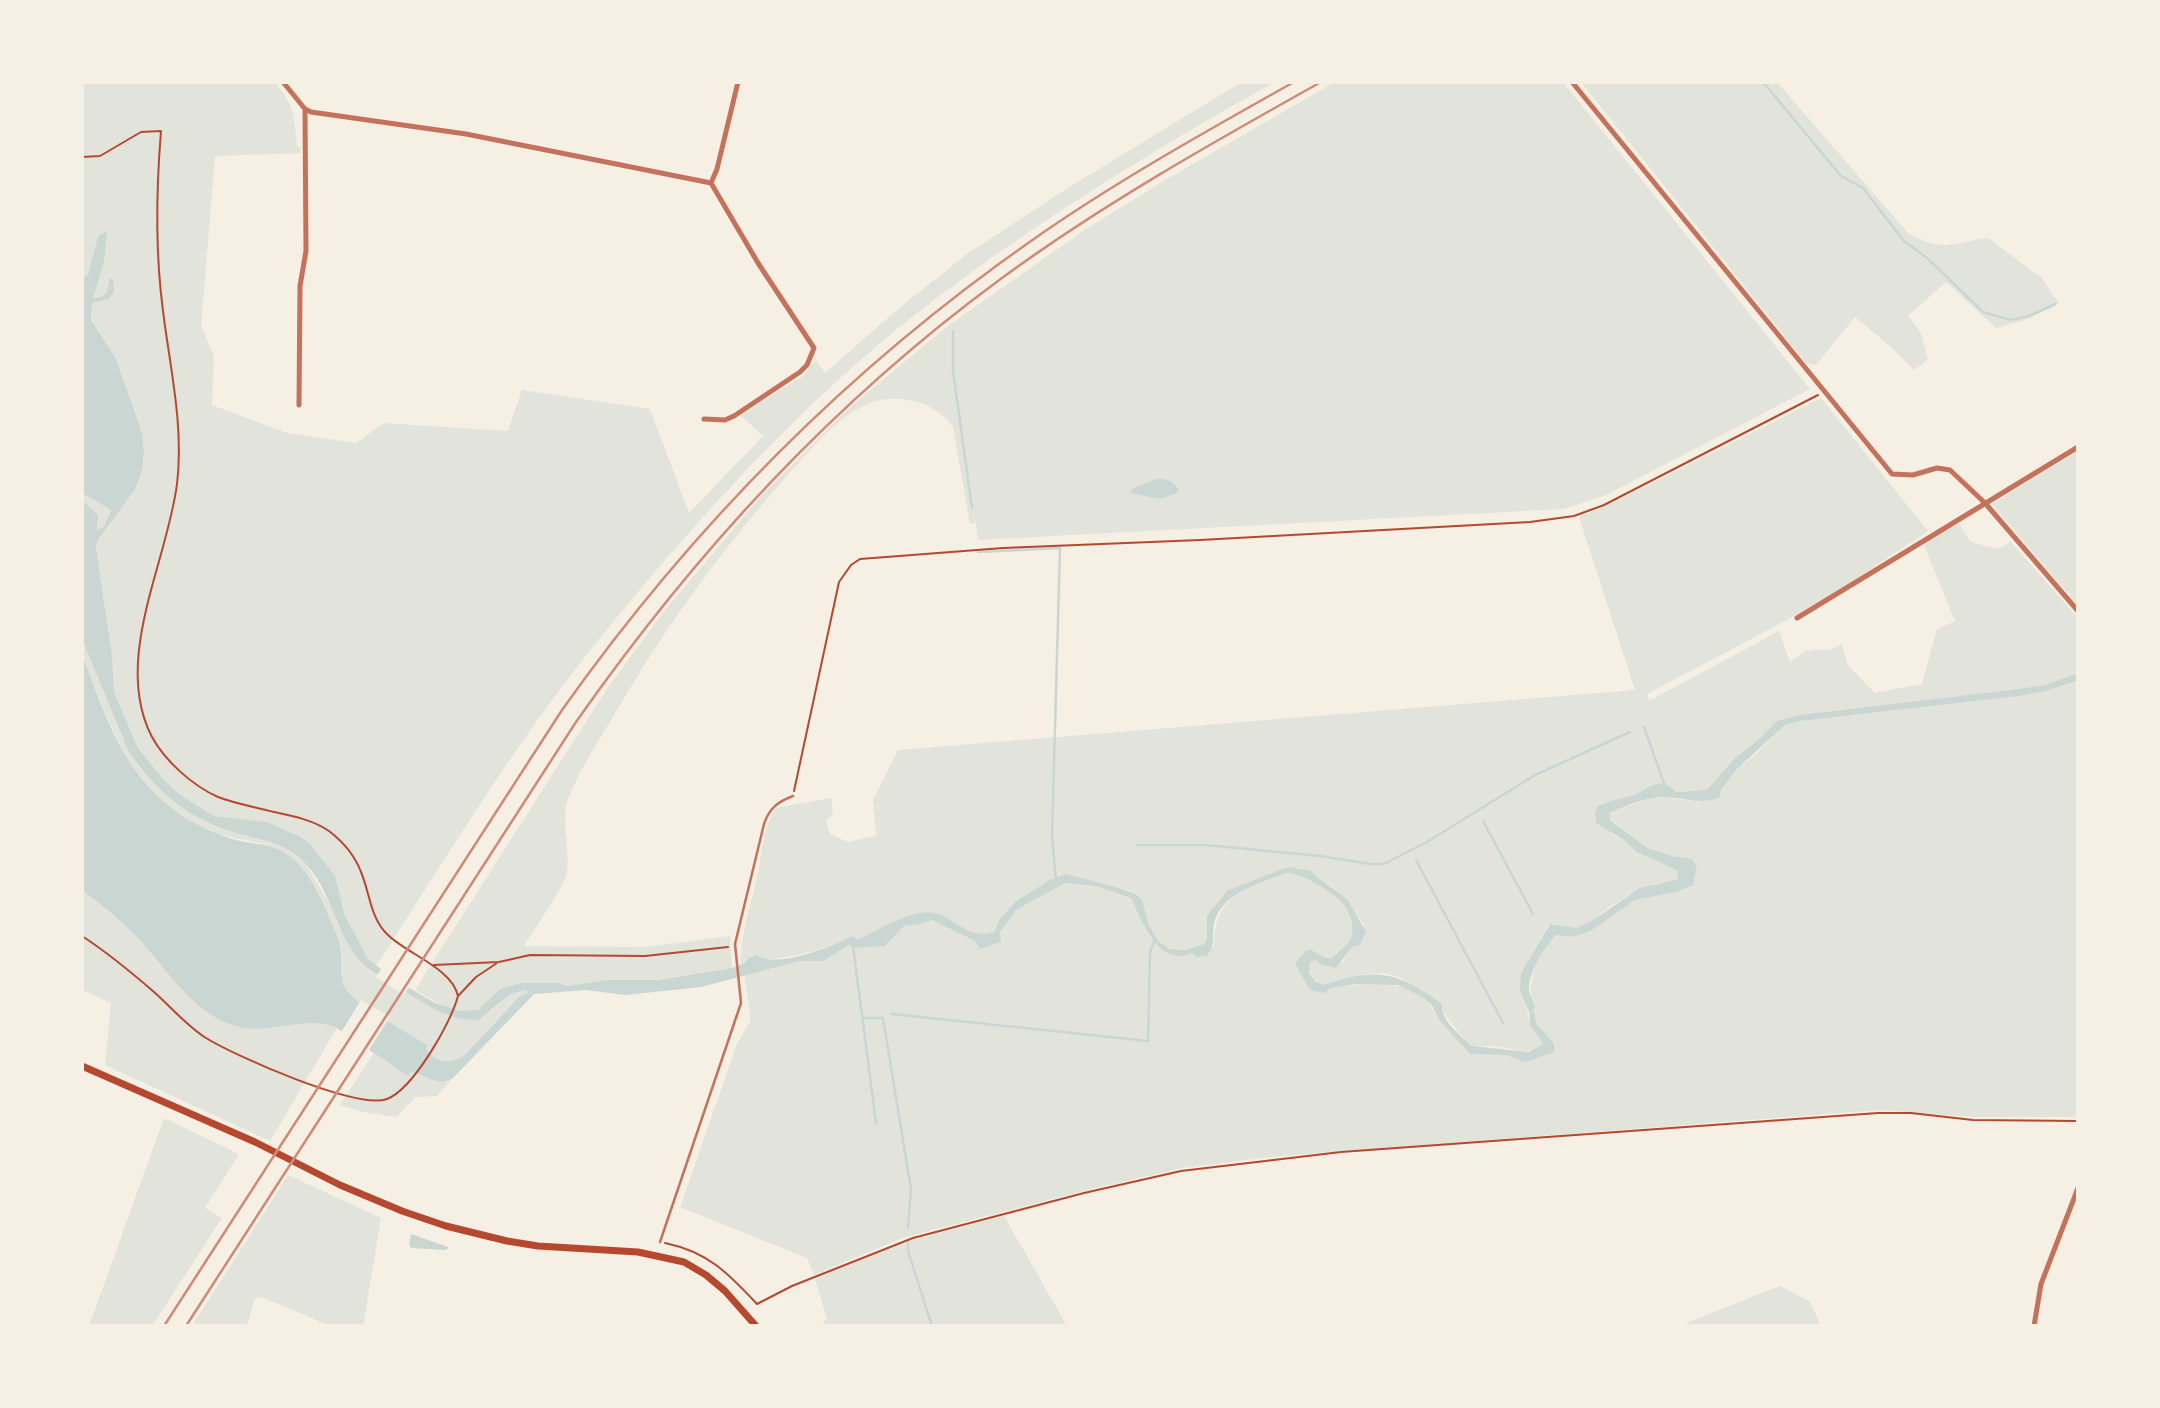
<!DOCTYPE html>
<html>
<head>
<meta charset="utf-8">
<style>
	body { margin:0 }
	#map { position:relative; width:2160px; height:1408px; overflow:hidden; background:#f6efe4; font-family:"Roboto Condensed",sans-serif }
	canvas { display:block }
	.frame { position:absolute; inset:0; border:84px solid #f6efe4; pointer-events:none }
</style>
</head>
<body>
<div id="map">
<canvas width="2160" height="1408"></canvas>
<div class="frame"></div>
</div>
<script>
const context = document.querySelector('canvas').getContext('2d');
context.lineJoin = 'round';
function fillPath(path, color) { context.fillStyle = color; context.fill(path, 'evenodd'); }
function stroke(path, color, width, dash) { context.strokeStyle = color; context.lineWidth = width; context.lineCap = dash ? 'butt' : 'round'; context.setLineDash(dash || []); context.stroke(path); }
fillPath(new Path2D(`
	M82,82H275C295,107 294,115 297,146L300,147V153L215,156L201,326L214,356L212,405L287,433L356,443L384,423L508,431L522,390L650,409L689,513L763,436L740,415L746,411L803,376L816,360L825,373L898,309L967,254L1066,189L1242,82H1275C1158,147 1046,216 939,296C806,396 684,532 581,662C506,757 442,865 376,966L363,954L345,916L341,902L299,836L267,822L214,816L179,794L164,780L138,748L114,692L112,655L96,548L98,540L111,523L142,471L144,451L115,357L91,320L92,303L109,299L107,293L100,298H93L97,282L98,236L88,274L82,279Z
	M1335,82H1563L1810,389L1606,495L1564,509L978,540L976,523L970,524L953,427C935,400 892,391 863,406C832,422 808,453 785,478C720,552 667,625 617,710C600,739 580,768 568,799C561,816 570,853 567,873C565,885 532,933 524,946L645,947L730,936L732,968L641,982L607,980L567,986L559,983H520L500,989L484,1005L474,1011H460L443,1006L415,990L608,687L665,610L763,494L850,407L949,325L1083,231L1165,180Z
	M1581,82H1777L1907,232C1925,243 1940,248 1961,243C1971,241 1979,238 1989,239L2042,278L2059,304L2025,320L1996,328L1946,282L1908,316L1921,333L1928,360L1914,370L1891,347L1855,317L1816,365L1807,364Z
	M1821,398L1928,531L1850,583L1785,621L1647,694L1649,701L1779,631L1790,662L1806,651L1832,649L1842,644L1848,665L1875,693L1922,684L1937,629L1955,621L1923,543L1959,523L1970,541C1983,545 2000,554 2010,541L2078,618V673L2045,685L2018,689L1799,715L1767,732L1734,759L1707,790L1676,792C1658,772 1647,791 1631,796C1620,799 1609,802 1598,806L1612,834L1624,840L1635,851L1678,871V879L1654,884L1637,891L1612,905L1593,920L1577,928L1549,924L1528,961L1525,1002L1530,1025L1543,1044C1530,1055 1521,1050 1506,1048C1495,1046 1483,1047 1472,1046C1459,1034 1450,1022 1441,1008C1435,999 1426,992 1416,987C1408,983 1402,977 1392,975C1370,970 1343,978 1323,985C1312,980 1307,974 1310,961L1317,960L1342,963L1364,925L1336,890L1316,876L1312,871L1290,867L1282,869L1228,890L1207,915V939L1204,944L1185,950L1170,949L1158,941L1148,923L1143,902L1131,891L1066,874L1049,880L1015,902L999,920L994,932C966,941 953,913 928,912C906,912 877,930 858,941L853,937C826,949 800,955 769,960L761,959L757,955L749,956L741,965C740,932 752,904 758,872C763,850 763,827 776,808L831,798L833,813L826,821L830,834L848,842L876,836L873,800L898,750L1635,690L1579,517L1627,496Z
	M2078,451V605L1992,504Z
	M82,493L111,509L104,526L97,532L98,515L82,500Z
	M82,639L117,719L122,737L140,769L174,801L188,811L216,827L283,846L306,864L367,967L418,1000L447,1015L491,1011L511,994L528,990V993C510,1005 495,1023 480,1039C474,1046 468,1054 460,1059C448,1065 433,1060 426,1049L428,1045C410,1034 348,1001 343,984C339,969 343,954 339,940C329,919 316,879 298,865C291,859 281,851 272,847C254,839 230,840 210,831C147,801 125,762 100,700C92,680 82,660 82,639Z
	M2078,680V1117H1973L1879,1110L1269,1157L1182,1168L1083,1191L902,1238L814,1275L807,1258L680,1207L737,1044L751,1020L744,974L799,961H824L849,945L856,948L885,946L904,926L921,924L932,920L975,941L1000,932L1016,910L1065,883L1095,886L1131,898L1149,936L1158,947L1193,953L1214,946C1214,894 1246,889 1287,873C1301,872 1337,894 1345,906C1350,914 1355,929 1351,938C1348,945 1337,953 1331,958H1326L1310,949L1304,952L1296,964L1310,990C1344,987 1418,970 1434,1012L1470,1054L1507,1055L1525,1062L1554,1044C1548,1037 1540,1030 1537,1022C1523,991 1533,958 1556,935L1574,937L1635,900L1676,892L1693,884L1697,867L1692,859L1672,856L1648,848L1610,819L1608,813L1648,799L1666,797L1691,801L1713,800L1737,769L1757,753L1784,725L1801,721L2019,696Z
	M82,890C101,904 119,919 136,936C166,967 191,1013 235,1026C270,1036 303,1014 337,1028L270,1141L105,1065L111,1003L82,990Z
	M374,1053L408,1076L411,1072C425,1074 438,1086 453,1078L437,1096L416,1097L396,1117L364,1112L340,1105Z
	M164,1118L239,1154L205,1208L222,1218L152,1326H89Z
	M288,1175L381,1218L363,1326H330L262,1297L255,1298L247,1326H192Z
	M1004,1216L1067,1326H820L827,1319L815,1279L915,1239Z
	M1780,1286L1810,1302L1821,1326H1679Z`), '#e2e4dc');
fillPath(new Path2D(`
	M107,232L104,261L93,298H100L107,293L110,277L113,280L114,291L109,299L92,303L91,320L115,357L141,430L144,451L142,471L135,489L98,540L96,548L112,655L114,692L138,748L164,780L179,794L214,816L267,822L299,836L311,845L335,876L345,916L368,959L394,979L435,1003L460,1011L478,1010L500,989L520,983H559L567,986L607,980H657L732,968L744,963L749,957L757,955C774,970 834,946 852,936L858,940C878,930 906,912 928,912C953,913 966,941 994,932L999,920L1015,902L1049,880L1066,874L1116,887L1136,894L1143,902L1148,923L1158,941L1170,949L1185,950L1204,944L1207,939V915L1228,890L1282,869L1290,867L1312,871L1316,876L1347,899L1366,932L1360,945L1352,947L1336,968L1320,964L1316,960L1310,962L1309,973L1315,981L1323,985C1375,967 1398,971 1442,1004C1440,1020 1461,1036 1472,1046L1529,1052L1543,1044L1530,1025L1529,1012L1520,990L1521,973L1550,924L1577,928L1593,920L1640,888L1678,879V871L1635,851L1624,840L1596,823L1595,813L1598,806C1609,801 1619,799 1631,796C1647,792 1658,772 1676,792L1707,790L1734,759L1761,737L1777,721L1799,715L2018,689L2045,685L2078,673V680L2046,691L2019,696L1801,721L1785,725L1737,769L1721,790L1720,797C1702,806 1683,797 1664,797C1645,797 1627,806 1609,813L1610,820L1648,848L1672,856L1692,859L1697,867L1693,885L1676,892L1635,900L1592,930L1574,937L1556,935C1545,946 1527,975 1529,991C1530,996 1533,1002 1535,1007L1533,1010L1537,1024L1554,1044V1052L1525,1062L1506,1055L1470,1054L1440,1021L1431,1004L1424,998L1398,985L1356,984L1331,988L1324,993L1310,990L1295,964L1304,952L1310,949L1326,958H1331C1337,953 1348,945 1351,938C1355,929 1350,914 1345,906C1336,894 1301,872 1287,873C1262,883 1225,891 1215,920C1210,935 1218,941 1207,956L1196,957L1192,953C1158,968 1143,923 1131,898L1095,886L1065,883L1016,910L1000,932L1001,942L980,949L975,941L932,920L921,924L904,926L885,946L856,948L849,945L824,961H799L701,987L625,995L586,990L534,994L453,1078C435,1087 426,1074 411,1072L408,1076L337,1028C303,1014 270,1036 235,1026C191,1013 166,967 136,936C119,919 101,904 82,890V654C103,709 120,767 169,806C189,822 215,835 240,841C254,844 270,844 282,851C313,869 325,909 339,940C343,954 339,970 343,984C348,1001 410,1034 428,1045L426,1049C435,1063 452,1065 465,1055L519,997L528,993L527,990L511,994L478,1020C445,1021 417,999 391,982C381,976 368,970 360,961C336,933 331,890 305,863C282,840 261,841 233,832C191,820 153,789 129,752L82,639V500L98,515L97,531L104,526L111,510L82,493V279L88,274L98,236Z
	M1157,479C1166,478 1174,482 1179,490L1177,493L1161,499L1130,493L1133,488Z
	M411,1234L448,1247L449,1248L445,1250L411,1248L409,1244Z`), '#c9d6d2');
fillPath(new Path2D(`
	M383,966L410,985L404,995L376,977Z
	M361,1000L390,1017L367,1053L340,1034Z`), '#f6efe4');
stroke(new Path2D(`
	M1763,82L1841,176L1863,188L1903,240L1927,258L1983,312L2011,320L2029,316L2055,304
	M953,331V371L972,508
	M978,552L1060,548L1052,836L1056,879
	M1644,727L1665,786
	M1483,821L1533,914
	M1137,845H1206L1320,856L1370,864H1384L1427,842L1535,775L1630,732
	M1416,860L1503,1023
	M853,946L876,1123
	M892,1014L1148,1041L1150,952L1154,942
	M862,1018H883L911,1189L908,1228
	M908,1242V1251L932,1326`), '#c9d6d2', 2.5);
stroke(new Path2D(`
	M82,157L100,156L141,132L161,131C156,192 155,251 163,311C170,368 184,426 177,484C167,563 112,660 152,737C165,761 193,786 218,797C236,804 256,807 274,812C293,816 313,820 329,831C342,841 355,856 361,872C370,893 370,918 388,935C407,954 452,968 458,996C451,1023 413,1089 387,1099C357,1110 235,1056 206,1038C187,1026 171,1007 154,992C131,972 108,953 82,936
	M794,791L839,582L851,565L860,559L1003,548L1200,540L1530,522L1574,516L1604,505L1818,395
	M434,965L499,962L530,955L645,956L728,947
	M459,995L476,977L497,963
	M665,1243C708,1252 728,1273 757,1304L792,1286L913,1238L1084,1193L1181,1171L1341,1152L1878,1113H1911L1973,1120L2078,1121`), '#b5482f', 2);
stroke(new Path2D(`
	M660,1242L741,1003L735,944L764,824C769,809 777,802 793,796`), '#c5725c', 2.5);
stroke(new Path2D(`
	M283,82L305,109L311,112L466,134L711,183
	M1572,82L1892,474L1913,475L1937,468L1950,470L1985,503L2078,611
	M711,183L717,169L738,82
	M299,405L300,286L306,251L305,109
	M704,419L725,420L734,416L800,372L807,365L814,348L758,263L711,183
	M1797,618L2078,447
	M2034,1326L2041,1284L2078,1188`), '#c5725c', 5);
stroke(new Path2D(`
	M82,1066L255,1142L340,1185L402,1211L446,1226L507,1241L538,1246L638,1252L684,1262L706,1275L725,1291L756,1326`), '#b5482f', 7);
stroke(new Path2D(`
	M164,1326L562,710C691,528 848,369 1031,241C1115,182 1205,132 1294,82
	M186,1326L576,722C696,551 833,402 1002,278C1103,204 1212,143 1321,82`), '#cf8b77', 2.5);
</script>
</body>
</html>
